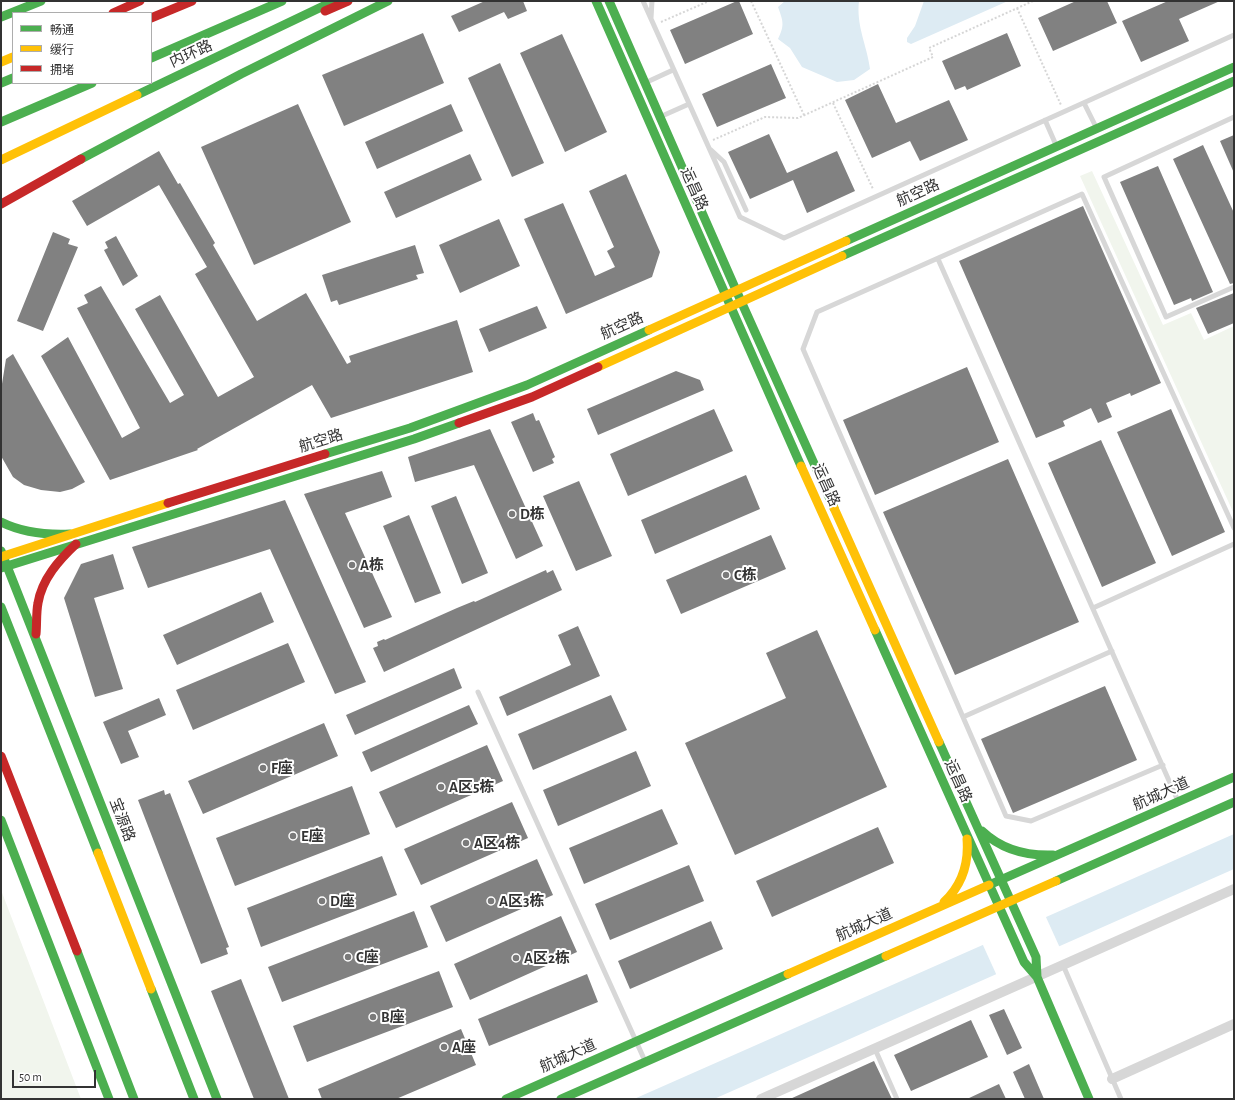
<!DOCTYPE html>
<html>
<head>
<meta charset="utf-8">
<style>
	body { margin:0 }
	#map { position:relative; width:1235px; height:1100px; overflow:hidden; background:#fff; font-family:"Alegreya Sans","Noto Sans SC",sans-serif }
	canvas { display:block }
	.frame { position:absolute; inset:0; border:2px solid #333; pointer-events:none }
	.legend { position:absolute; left:12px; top:12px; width:140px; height:72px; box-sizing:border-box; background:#fff; border:1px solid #adadad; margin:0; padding:5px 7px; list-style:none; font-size:12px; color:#333 }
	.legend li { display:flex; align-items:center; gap:8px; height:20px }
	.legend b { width:20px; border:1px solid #adadad }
	.scale { position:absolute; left:12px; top:1070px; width:84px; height:18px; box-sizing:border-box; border:2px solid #333; border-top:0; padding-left:5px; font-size:12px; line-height:14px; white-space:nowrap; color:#333; -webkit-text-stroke:3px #fff; paint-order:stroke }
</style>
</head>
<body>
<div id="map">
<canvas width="1235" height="1100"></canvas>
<div class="frame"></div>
<ul class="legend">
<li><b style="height:5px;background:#4caf50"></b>畅通</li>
<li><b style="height:5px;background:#ffc107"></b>缓行</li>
<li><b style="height:5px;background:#c62828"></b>拥堵</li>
</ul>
<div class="scale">50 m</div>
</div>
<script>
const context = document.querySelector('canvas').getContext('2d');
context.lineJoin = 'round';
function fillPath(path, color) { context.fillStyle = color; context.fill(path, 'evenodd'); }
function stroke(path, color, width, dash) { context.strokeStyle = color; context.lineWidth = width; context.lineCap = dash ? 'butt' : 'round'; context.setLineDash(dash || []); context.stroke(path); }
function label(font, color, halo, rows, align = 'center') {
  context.font = font + ' "Alegreya Sans","Noto Sans SC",sans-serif'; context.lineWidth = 4; context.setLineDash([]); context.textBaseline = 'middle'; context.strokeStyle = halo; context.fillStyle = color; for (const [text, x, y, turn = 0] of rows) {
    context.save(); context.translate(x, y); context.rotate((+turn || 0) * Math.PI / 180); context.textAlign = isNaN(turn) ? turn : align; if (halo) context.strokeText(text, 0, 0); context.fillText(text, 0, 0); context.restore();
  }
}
fillPath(new Path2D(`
	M1092,171L1163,325L1191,313L1204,340L1234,326V514L1080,176Z
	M1,890L81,1099H1Z`), '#f1f5ed');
fillPath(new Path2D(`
	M785,1H859C856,26 867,45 870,69L854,80L837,82L802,67L790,48L778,39C785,25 783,21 778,7Z
	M924,1H1008L911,44L907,42V38L915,26Z
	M1234,834V869L714,1099H634Z`), '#ddebf3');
fillPath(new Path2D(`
	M1045,915L1060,948L997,976L982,943Z`), '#fff');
fillPath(new Path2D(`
	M485,1H523L527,11L508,19L504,12L459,32L451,16Z
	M737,1H739L753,34L685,64L670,30Z
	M1076,1H1107L1117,23L1053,51L1038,18Z
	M1168,1H1220L1179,19L1189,41L1141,62L1122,21Z
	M423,33L444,83L344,126L322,75Z
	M1007,33L1021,66L967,90L965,86L955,90L942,61Z
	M562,34L607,132L565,152L520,53Z
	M500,63L544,163L512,177L468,78Z
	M771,64L786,98L717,127L702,94Z
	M878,84L896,123L949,100L968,140L920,161L910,141L872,158L845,100Z
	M298,104L351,222L254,265L201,147Z
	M451,104L463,131L377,169L365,142Z
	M769,134L787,173L837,151L855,191L807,213L793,180L750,199L728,152Z
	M1234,135V173L1220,141Z
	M1203,145L1234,213V283L1230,284L1173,159Z
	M159,151L178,184L180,183L215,243L213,245L257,321L306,293L347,364L351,362L349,356L457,320L473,372L331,418L312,385L197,449L198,450L110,480L41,356L68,337L122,438L140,428L77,308L88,303L84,295L101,286L170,403L184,395L135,309L160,295L218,397L254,377L195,274L207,267L159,185L87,226L72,201Z
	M470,154L482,180L396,218L384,192Z
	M1158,166L1213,292L1192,301L1191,298L1174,305L1120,182Z
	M626,174L660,252L652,277L566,314L524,219L563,203L595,276L615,267L607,251L614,247L589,191Z
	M1083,206L1161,383L1131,396L1130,393L1106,403L1112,417L1098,423L1091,408L1063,421L1065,426L1036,438L959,261Z
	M499,219L520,266L460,293L439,245Z
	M53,232L70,239L68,244L78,247L43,331L17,321Z
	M116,236L138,276L123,286L104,250L108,248L105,242Z
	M415,245L424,273L416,275L418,279L339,305L337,300L331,302L322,275Z
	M1234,293V323L1208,334L1196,308Z
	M537,306L547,328L489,352L479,329Z
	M13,354L85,482L72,489L60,492L41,490L24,485L13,477L1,456V390L6,359Z
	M967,367L999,442L875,495L843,420Z
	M676,371L700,380L704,390L598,435L587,409Z
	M714,409L733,451L628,496L610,454Z
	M1171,409L1225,532L1172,556L1117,432Z
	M533,413L536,421L539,420L555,457L552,459L554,463L533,472L511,422Z
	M490,429L543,546L516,559L474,465L415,482L408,457Z
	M1101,440L1156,563L1102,587L1048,463Z
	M1008,459L1079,622L955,675L883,512Z
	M382,471L392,497L345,513L392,617L364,628L304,494Z
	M746,475L760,509L655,554L641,520Z
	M579,481L612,556L576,571L543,496Z
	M456,496L488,573L462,584L431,506Z
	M285,500L366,682L335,694L270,549L148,588L132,547Z
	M409,515L441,593L415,603L383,526Z
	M771,535L786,569L681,614L666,580Z
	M113,554L124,589L94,598L123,689L95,697L64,598L81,564Z
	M546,570L547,573L553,570L562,590L384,672L373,648L378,646L377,642L384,639L385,640L457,608L474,601L475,602Z
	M261,592L274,622L177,665L163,635Z
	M578,626L600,676L507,716L499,697L571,665L558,635Z
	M817,630L887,787L735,855L685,743L786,698L766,653Z
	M288,643L305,682L193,730L176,690Z
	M454,668L462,688L355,735L346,715Z
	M1105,686L1137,760L1013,813L981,739Z
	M611,695L627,730L533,770L518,734Z
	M159,698L166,715L128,731L139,757L121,764L103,722Z
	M469,705L478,724L371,772L362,752Z
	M324,723L338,756L203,814L188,781Z
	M487,745L503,781L396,828L379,792Z
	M636,751L651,786L558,826L543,790Z
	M352,786L370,834L235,886L216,838Z
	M164,790L165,795L170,793L229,947L226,948L228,954L201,964L138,800Z
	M512,802L528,838L421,885L404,849Z
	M662,809L678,844L584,884L569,848Z
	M878,827L894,863L772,917L756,881Z
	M382,856L397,895L261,947L247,908Z
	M537,859L553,895L446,942L430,906Z
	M689,865L704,901L610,940L595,904Z
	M414,911L428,947L282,1002L268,967Z
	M561,916L577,952L470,1000L454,964Z
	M711,921L723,949L630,989L618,961Z
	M439,971L453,1007L307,1062L293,1026Z
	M587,974L598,1002L489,1046L478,1019Z
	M241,979L289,1099H254L211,991Z
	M1004,1009L1022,1048L1007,1055L989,1015Z
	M971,1020L988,1057L911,1091L894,1055Z
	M461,1029L476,1065L396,1099H322L318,1089Z
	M874,1061L892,1099H790Z
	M1029,1064L1044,1099H1025L1013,1072Z
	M999,1084L1006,1099H967Z`), '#818181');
stroke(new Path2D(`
	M751,1L804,115
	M1017,8L1061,105
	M661,22L709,1
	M833,103L873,189
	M713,140L765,117L798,118L933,57L929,48L1033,1`), '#d6d6d6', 2, [2, 2]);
stroke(new Path2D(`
	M643,1L740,217L784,238L1234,35
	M651,18L652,1
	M647,82L673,70
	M1084,103L1096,127
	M662,116L689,104
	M1234,117L1104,177L1166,317L1234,287
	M1045,120L1056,145
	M711,150L724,162L746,210
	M938,259L1178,801
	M1093,608L1234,544
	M478,692L645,1061
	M963,717L1112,651
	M1163,765L1031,821L1006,816L803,349L817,312L1082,194L1234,528
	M1063,965L1121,1099
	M875,1049L897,1099`), '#d7d7d7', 5);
stroke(new Path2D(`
	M1112,1079L1234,1024
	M761,1099L1234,889`), '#d7d7d7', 10);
stroke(new Path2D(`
	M596,1L801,466
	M609,1L736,290L834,508
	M1,17L41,1
	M151,58L282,1
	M1,83L13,78
	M137,95L334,1
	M1,122L92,83
	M81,159L241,74L388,1
	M846,241L1234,67
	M842,256L1234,81
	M325,454L410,428L527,385L649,330
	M1,522C23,533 46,535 70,534
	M1,551L217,1099
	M1,568L414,439L459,423
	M1,607L98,853
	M875,630L1024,962L1037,977
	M939,742L1036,957L1037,977L1089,1099
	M1,820L109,1099
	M982,831C1002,850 1026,856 1053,855
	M1056,881L1234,802
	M989,885L1234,777
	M77,951L134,1099
	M151,989L194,1099
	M506,1099L788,974
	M561,1099L886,956`), '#4caf50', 9);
stroke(new Path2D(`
	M1,62L13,57
	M1,160L137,95
	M649,330L846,241
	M598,367L842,256
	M801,466L875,630
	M834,508L939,742
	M1,557L168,503
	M98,853L151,989
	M944,902C962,885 969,864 967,839
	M886,956L1056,881
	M788,974L989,885`), '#ffc107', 9);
stroke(new Path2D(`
	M325,11L348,1
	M113,13L140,1
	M151,18L192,1
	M1,204L81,159
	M459,423L532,397L598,367
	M168,503L325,454
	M36,634C37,624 36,613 38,603C42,579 59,560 76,544
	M1,756L77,951`), '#c62828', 9);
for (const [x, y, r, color] of [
	[512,514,4,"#7a7a7a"],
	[352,565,4,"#7a7a7a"],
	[726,575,4,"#7a7a7a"],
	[263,768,4,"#7a7a7a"],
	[441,787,4,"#7a7a7a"],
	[293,836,4,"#7a7a7a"],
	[466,843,4,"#7a7a7a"],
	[322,901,4,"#7a7a7a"],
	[491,901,4,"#7a7a7a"],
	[348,957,4,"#7a7a7a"],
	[516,958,4,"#7a7a7a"],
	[373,1017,4,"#7a7a7a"],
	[444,1047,4,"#7a7a7a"]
]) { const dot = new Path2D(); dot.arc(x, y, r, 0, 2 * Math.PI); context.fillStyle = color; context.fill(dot); stroke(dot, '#fff', 1.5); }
label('15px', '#333', '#fff', [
	["内环路",191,54,-24],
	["运昌路",694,189,66],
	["航空路",918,193,-24],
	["航空路",622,326,-24],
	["航空路",321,441,-17],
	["运昌路",826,485,66],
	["运昌路",958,781,66],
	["航城大道",1161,794,-24],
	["宝源路",122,820,69],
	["航城大道",864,925,-24],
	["航城大道",568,1056,-24]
]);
label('bold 15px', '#333', '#fff', [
	["D栋",520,514],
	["A栋",360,565],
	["C栋",734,575],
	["F座",271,768],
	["A区5栋",449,787],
	["E座",301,836],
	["A区4栋",474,843],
	["D座",330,901],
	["A区3栋",499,901],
	["C座",356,957],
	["A区2栋",524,958],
	["B座",381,1017],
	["A座",452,1047]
], 'left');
</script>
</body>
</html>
